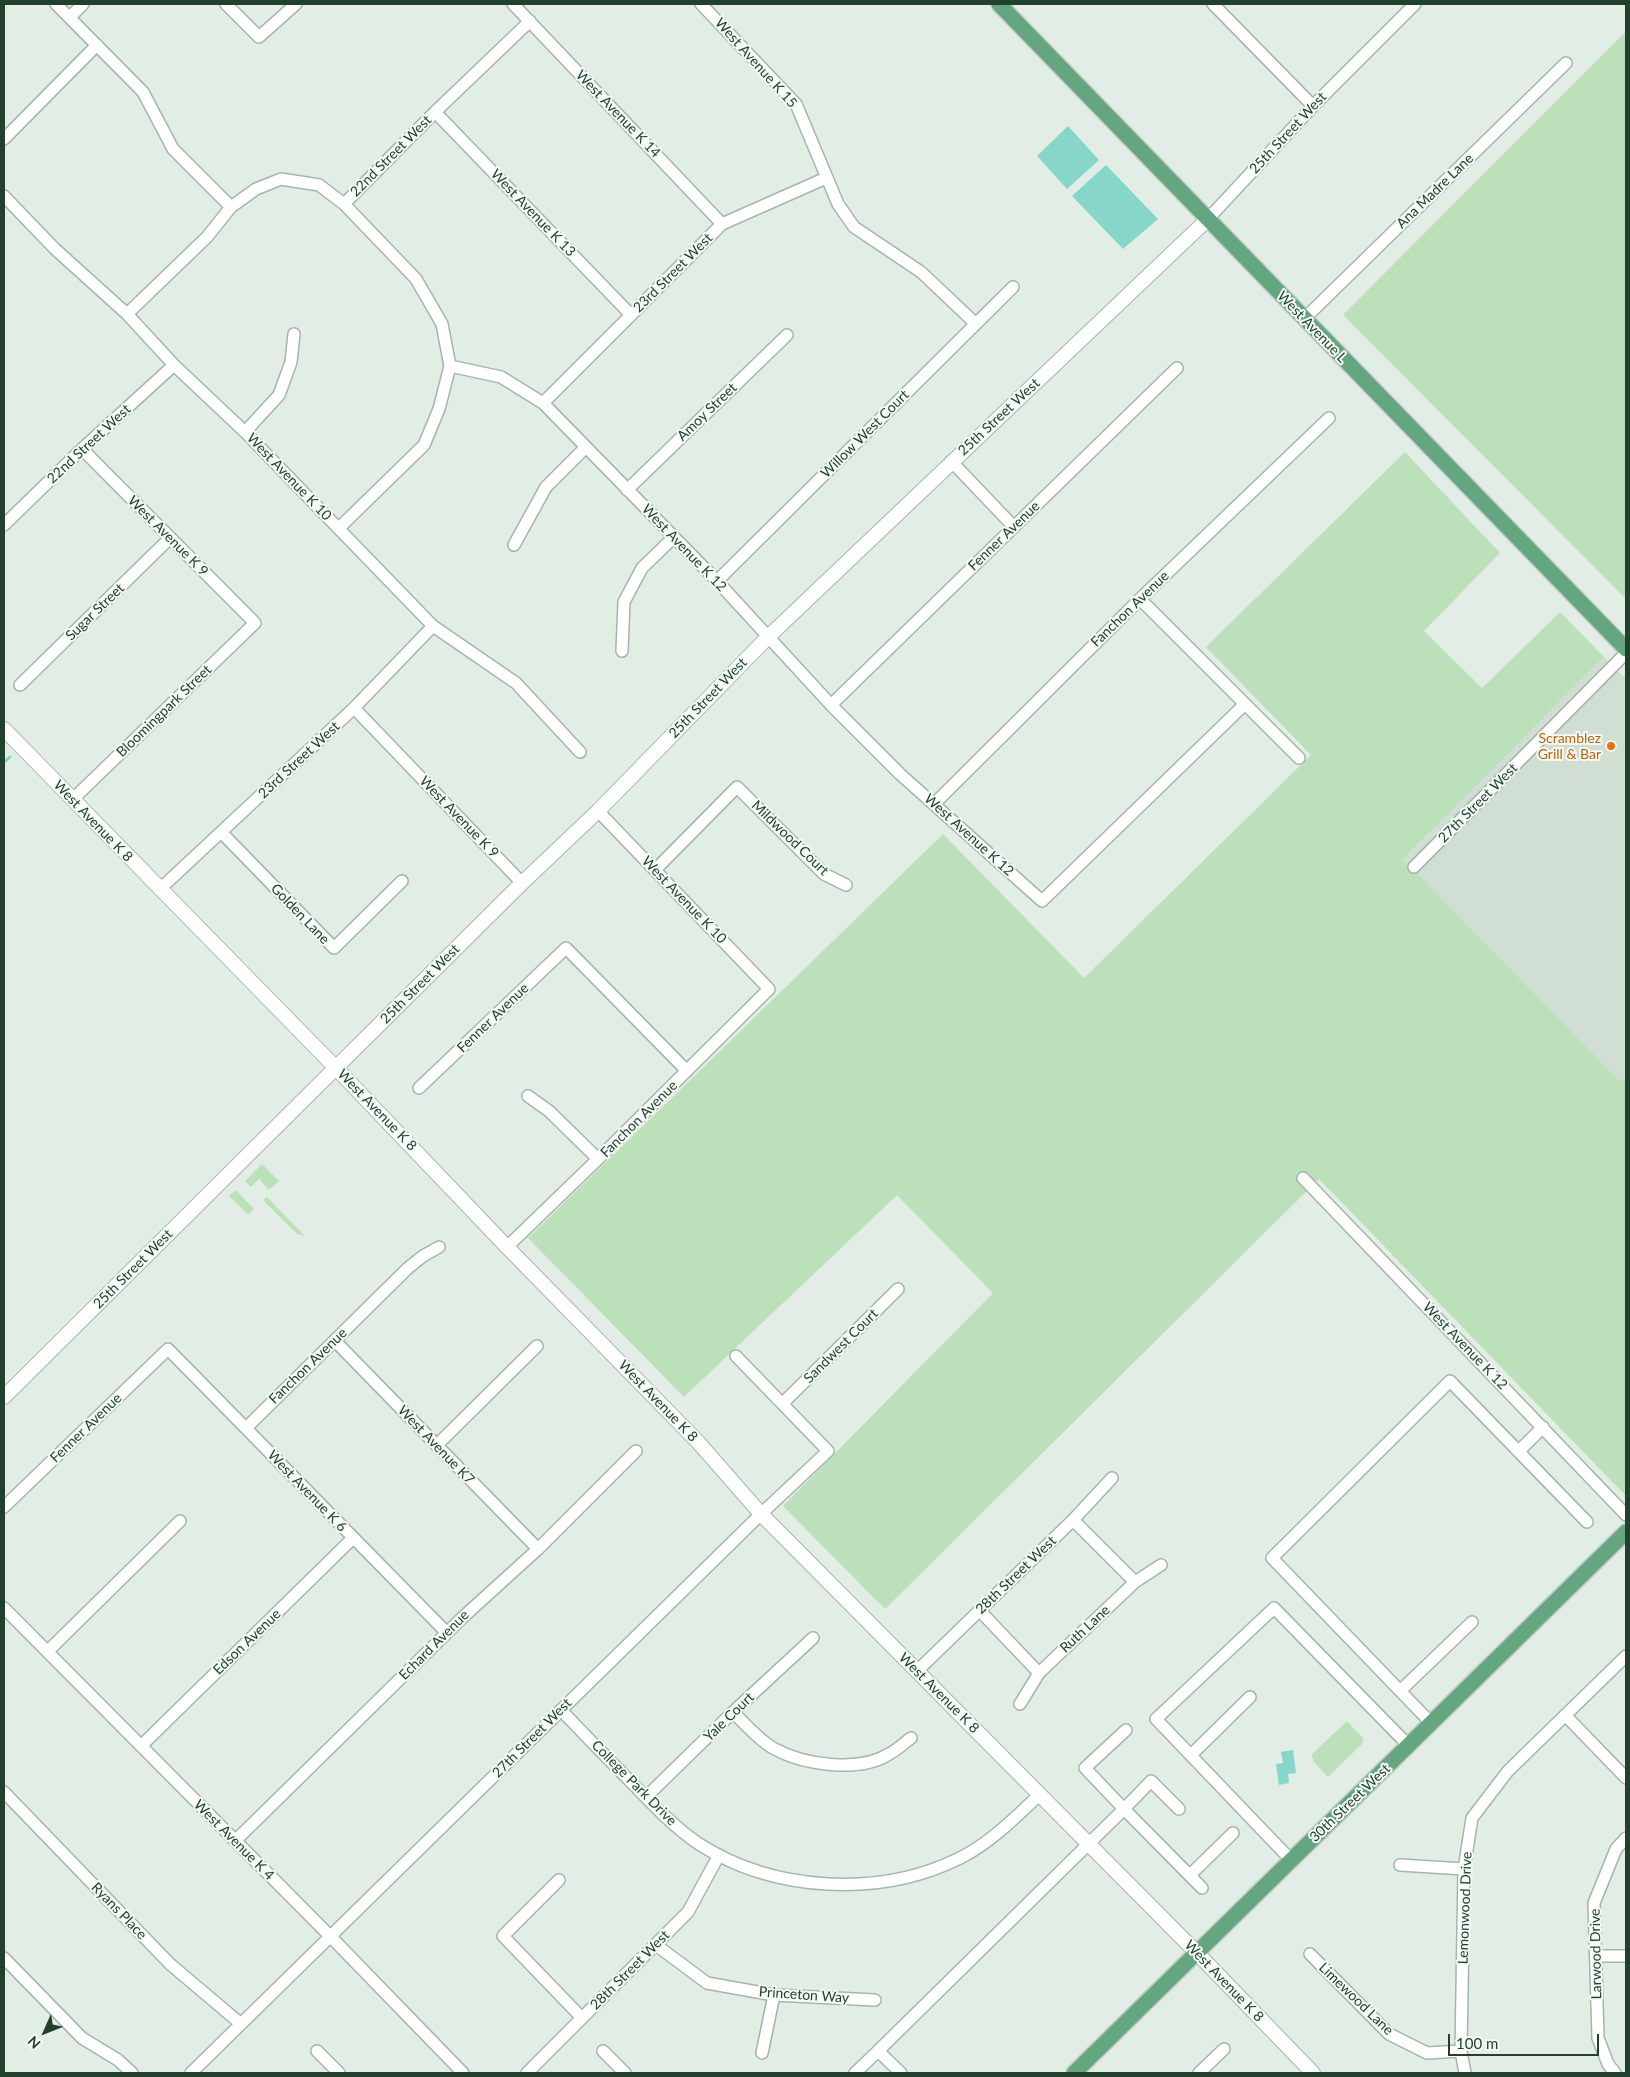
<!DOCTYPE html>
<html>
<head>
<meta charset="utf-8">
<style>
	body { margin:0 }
	#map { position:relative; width:1630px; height:2077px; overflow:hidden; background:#e2eee5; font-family:Lato,sans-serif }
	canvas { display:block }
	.frame { position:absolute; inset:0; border:5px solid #21402e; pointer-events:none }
	.north { position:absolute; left:20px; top:2007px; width:50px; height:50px; -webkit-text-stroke:4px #f3faf4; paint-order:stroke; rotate:226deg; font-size:14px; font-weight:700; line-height:20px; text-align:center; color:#21402e }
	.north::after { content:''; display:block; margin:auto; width:18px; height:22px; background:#21402e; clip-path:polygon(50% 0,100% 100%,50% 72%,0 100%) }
	.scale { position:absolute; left:1448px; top:2034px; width:151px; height:22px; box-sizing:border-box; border:2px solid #21402e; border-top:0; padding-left:6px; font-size:15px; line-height:18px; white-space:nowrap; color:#21402e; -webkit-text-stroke:4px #f3faf4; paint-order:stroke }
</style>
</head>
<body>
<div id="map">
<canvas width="1630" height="2077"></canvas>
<div class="frame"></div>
<div class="north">N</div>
<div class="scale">100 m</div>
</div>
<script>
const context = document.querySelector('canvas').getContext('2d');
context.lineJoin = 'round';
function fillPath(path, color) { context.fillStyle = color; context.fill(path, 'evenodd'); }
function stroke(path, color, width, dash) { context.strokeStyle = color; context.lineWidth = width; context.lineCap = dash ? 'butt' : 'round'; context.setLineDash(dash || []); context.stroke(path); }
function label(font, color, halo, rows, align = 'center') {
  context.font = font + ' Lato,sans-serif'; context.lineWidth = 4; context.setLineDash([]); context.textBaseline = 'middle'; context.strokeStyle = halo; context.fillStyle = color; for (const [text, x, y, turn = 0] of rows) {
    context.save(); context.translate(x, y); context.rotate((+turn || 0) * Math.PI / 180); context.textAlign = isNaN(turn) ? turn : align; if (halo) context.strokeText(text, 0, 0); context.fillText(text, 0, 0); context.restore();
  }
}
fillPath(new Path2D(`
	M1604,657L1626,679V1078L1622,1083L1403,859Z`), '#d0ded3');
fillPath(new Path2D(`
	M1626,31V599L1343,315Z
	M1405,452L1500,553L1424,631L1482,688L1560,612L1604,657L1403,859L1621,1082L1626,1078V1496L1319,1179L885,1609L783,1506L993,1293L897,1195L684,1397L528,1238L943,834L1084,978L1311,755L1206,647Z
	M262,1164L279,1181L269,1190L260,1180V1178L251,1187L245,1181Z
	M236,1190L254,1209L248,1215L229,1196Z
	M267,1197L305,1236L297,1234L263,1200Z
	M1347,1721L1363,1738L1362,1744L1328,1777L1313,1761L1312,1754Z`), '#bbe0ba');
fillPath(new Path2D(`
	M1068,126L1099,160L1067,189L1037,156Z
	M1106,165L1158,219L1123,249L1072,196Z
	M1293,1750L1296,1773L1288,1774L1289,1783L1279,1785L1276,1764L1283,1763L1281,1752Z`), '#86d6ca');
stroke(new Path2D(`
	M4,762L10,757`), '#86d6ca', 3);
const minor = new Path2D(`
	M56,4L143,92L173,149L231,207
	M226,4L259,37L296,4
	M513,4L722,224
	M701,4L796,104L838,204L854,227L921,272L976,324
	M1213,4L1313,106
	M70,17L83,4
	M435,112L631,315
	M4,139L97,45
	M4,196L55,249L127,314L174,365L245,432L433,626L516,683L580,752
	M344,204L416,279L442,324L450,366L501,377L543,403L717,581L831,705L900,774L1042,901L1245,704
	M1208,219L1313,106L1415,4
	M127,314L207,237L231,207L256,189L281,179L319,185L344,204L435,112L530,21
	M1304,319L1566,63
	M543,403L722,224L826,178
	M245,432L279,395L291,362L294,334
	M951,461L1014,527
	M627,490L787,335
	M4,525L82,449L174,365
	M339,528L424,445L439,409L450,366
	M514,545L546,487L586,447
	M717,581L1013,287
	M1140,599L1299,758
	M622,651L624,602L642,568L673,538
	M20,685L170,538
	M831,705L1177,368
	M354,708L522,883
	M72,800L255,623L82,449
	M935,803L1140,599L1329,418
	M221,832L334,948L402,881
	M1414,867L1626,653
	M655,870L737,787L824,874L846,885
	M160,889L354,708L433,626
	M419,1088L566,948L687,1071
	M528,1096L549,1111L598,1159
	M1303,1178L1626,1515
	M507,1247L598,1159L769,989L598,811
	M335,1341L538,1549
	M783,1403L898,1289
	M246,1428L408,1268L423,1256L439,1247
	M437,1445L537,1346
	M1519,1451L1543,1427
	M4,1507L168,1349L447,1633
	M1073,1520L1135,1582
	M4,1608L331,1937L463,2073
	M980,1611L1039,1673
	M48,1651L180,1521
	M917,1671L1073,1520L1112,1478
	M1400,1691L1472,1622
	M1020,1704L1039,1673L1135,1582L1161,1565
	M561,1710C584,1734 608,1759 632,1783C653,1805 674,1827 699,1844C774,1892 880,1898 960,1858C990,1843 1016,1817 1040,1794
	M733,1712C745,1724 759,1740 773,1748C803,1765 859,1773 889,1754C897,1750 904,1743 911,1738
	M1565,1715L1626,1778
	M1432,1724L1272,1558L1450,1381L1587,1522
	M141,1746L353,1538
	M1191,1755L1250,1697
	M4,1792L170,1964L241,2024
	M646,1797L733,1712L813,1638
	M1179,1809L1151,1781L1124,1809L1202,1888
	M235,1841L462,1618L538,1549L636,1451
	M1291,1860L1156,1719L1274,1608L1409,1746
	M1400,1865L1464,1869
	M1190,1875L1233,1833
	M559,1880L503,1936L582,2018
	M656,1945L707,1983L774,1995L875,2000
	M1310,1954L1389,2034L1427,2053L1461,2051
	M1596,1956H1626
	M4,1958L82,2038L118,2060L132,2073
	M317,2051L339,2073
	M603,2051L625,2073
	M762,2053L774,1995
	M191,2073L761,1514L828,1451L736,1356
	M527,2073L688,1912L719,1855
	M855,2073L878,2051
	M901,2073L878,2051L1124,1809L1085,1768L1126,1730
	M1199,2073L1224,2049
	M1465,2073L1461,2051L1464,1869L1472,1818L1508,1771L1626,1656
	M1615,2073L1608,2064L1598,2038L1594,1903L1616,1849L1626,1838`);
const tertiary = new Path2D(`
	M4,729L336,1068L507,1247L698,1442L761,1514L1197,1953L1313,2073
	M4,1397L522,883L598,811L767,638L1208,219`);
const primary = new Path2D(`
	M999,4L1626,649
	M1074,2073L1626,1532`);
stroke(minor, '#a4b6aa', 14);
stroke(tertiary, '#a4b6aa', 16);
stroke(primary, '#c1cac4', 18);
stroke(minor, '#fff', 11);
stroke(tertiary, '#fff', 14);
stroke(primary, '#64a680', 15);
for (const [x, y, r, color] of [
	[1611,746,5,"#e8710a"]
]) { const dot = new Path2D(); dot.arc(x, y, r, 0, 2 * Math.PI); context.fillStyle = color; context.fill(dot); stroke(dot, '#f3faf4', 2); }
label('14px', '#21402e', '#f3faf4', [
	["West Avenue K 15",756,63,48],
	["West Avenue K 14",618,114,46],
	["25th Street West",1288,133,-47],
	["22nd Street West",391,156,-45],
	["Ana Madre Lane",1435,191,-44],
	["West Avenue K 13",533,213,46],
	["23rd Street West",673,273,-45],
	["West Avenue L",1312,327,46],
	["Amoy Street",707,412,-44],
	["25th Street West",999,417,-43],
	["Willow West Court",865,434,-45],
	["22nd Street West",89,444,-43],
	["West Avenue K 10",289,477,46],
	["West Avenue K 9",168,536,45],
	["Fenner Avenue",1004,536,-44],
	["West Avenue K 12",684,548,46],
	["Fanchon Avenue",1130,609,-44],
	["Sugar Street",95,612,-44],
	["25th Street West",708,698,-46],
	["Bloomingpark Street",164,711,-44],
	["23rd Street West",299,760,-43],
	["27th Street West",1478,803,-45],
	["West Avenue K 9",459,817,46],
	["West Avenue K 8",93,821,46],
	["West Avenue K 12",969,835,42],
	["Mildwood Court",790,838,44],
	["West Avenue K 10",684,900,46],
	["Golden Lane",300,914,46],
	["25th Street West",420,984,-45],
	["Fenner Avenue",493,1018,-44],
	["West Avenue K 8",377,1110,46],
	["Fanchon Avenue",639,1119,-45],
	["25th Street West",133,1269,-45],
	["Sandwest Court",841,1346,-45],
	["West Avenue K 12",1465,1346,46],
	["Fanchon Avenue",308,1366,-44],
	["West Avenue K 8",658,1401,46],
	["Fenner Avenue",86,1428,-44],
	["West Avenue K7",436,1445,46],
	["West Avenue K 6",307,1491,46],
	["28th Street West",1016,1575,-44],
	["Ruth Lane",1085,1629,-43],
	["Edson Avenue",247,1642,-44],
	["Echard Avenue",434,1645,-45],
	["West Avenue K 8",939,1693,45],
	["Yale Court",729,1717,-44],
	["27th Street West",532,1738,-45],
	["College Park Drive",634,1783,45],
	["30th Street West",1350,1803,-44],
	["West Avenue K 4",234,1840,45],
	["Lemonwood Drive",1465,1908,-88],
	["Ryans Place",119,1911,46],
	["Larwood Drive",1596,1954,-91],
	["28th Street West",630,1970,-45],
	["West Avenue K 8",1224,1981,46],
	["Princeton Way",804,1995,4],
	["Limewood Lane",1356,1999,44]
]);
label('14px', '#c56008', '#f3faf4', [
	["Scramblez",1601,738],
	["Grill & Bar",1601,754]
], 'right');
</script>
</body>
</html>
